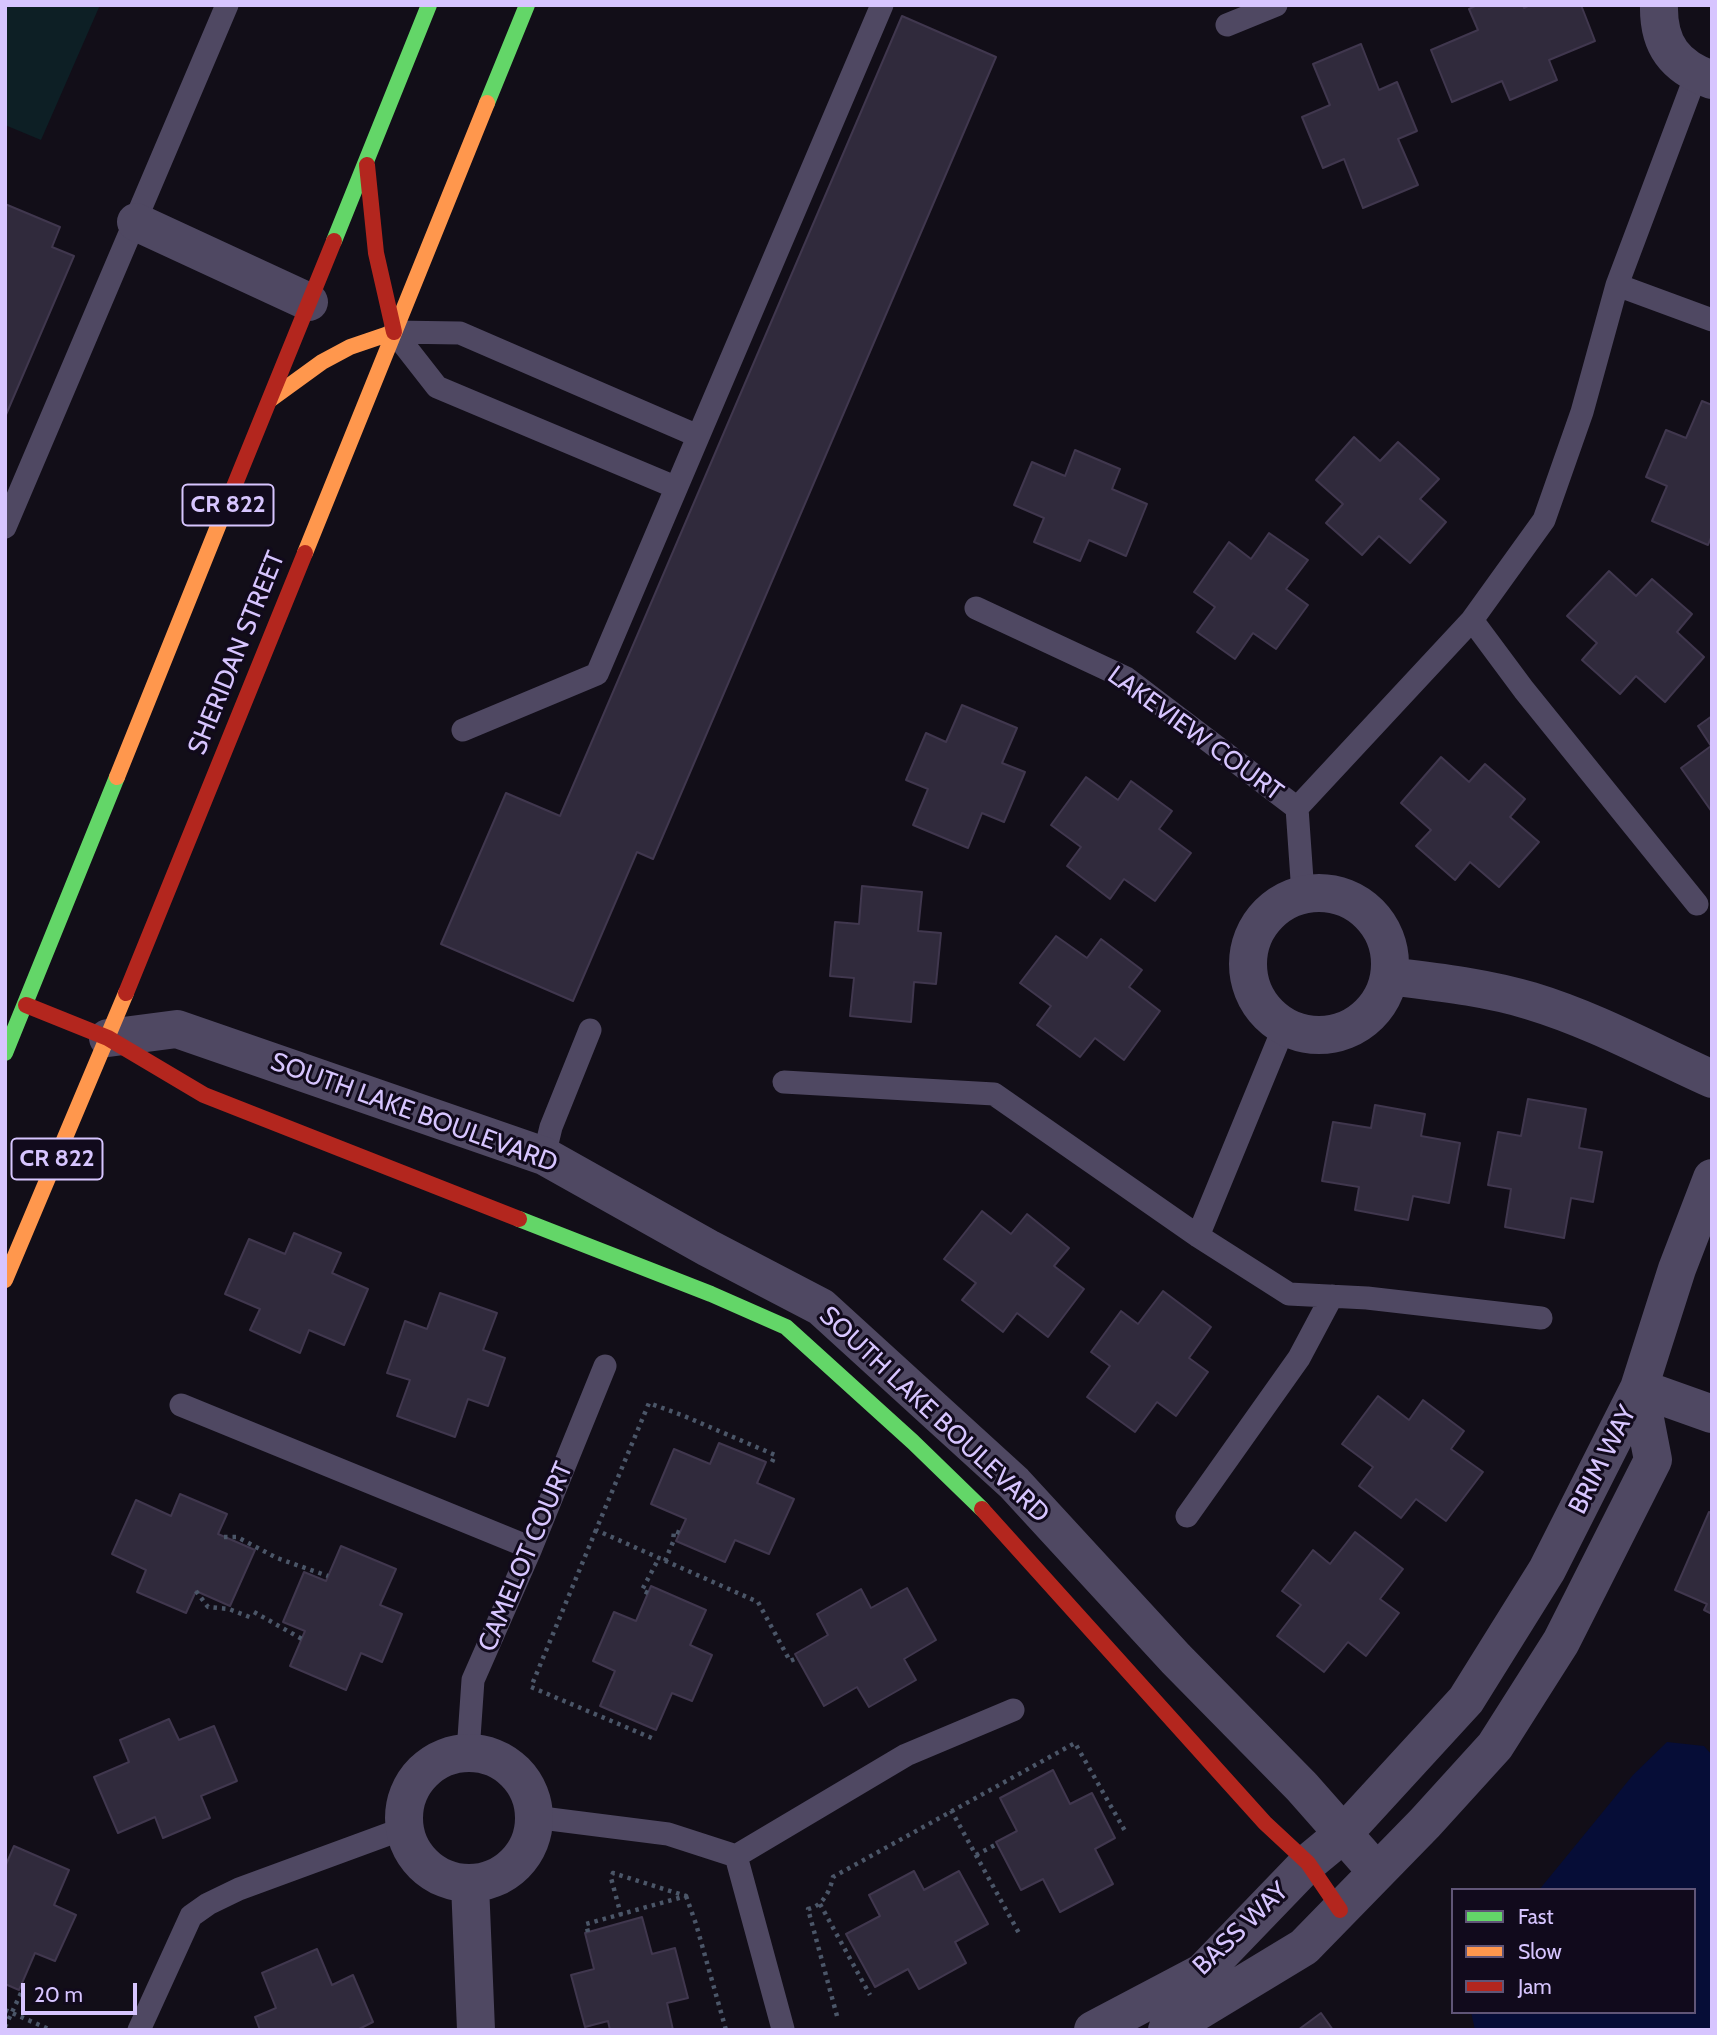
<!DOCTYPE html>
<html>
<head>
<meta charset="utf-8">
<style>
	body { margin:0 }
	#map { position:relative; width:1717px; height:2035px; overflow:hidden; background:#120e18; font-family:Cabin,sans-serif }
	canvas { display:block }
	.frame { position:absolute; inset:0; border:7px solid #d7c5ff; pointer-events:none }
	.legend { position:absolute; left:1451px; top:1888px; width:245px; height:126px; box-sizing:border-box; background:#110a1c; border:2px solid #605577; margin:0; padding:9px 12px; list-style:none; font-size:21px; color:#d7c5ff }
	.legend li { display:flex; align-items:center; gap:14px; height:35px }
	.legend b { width:35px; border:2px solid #605577 }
	.scale { position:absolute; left:21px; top:1983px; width:116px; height:32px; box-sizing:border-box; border:4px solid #d7c5ff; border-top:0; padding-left:9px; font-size:21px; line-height:24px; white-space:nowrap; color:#d7c5ff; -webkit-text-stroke:5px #110a1c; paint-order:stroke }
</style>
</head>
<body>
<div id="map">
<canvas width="1717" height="2035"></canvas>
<div class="frame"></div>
<ul class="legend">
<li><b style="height:9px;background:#63d668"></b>Fast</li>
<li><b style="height:9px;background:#ff974d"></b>Slow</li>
<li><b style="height:9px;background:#b3261e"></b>Jam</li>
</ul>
<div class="scale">20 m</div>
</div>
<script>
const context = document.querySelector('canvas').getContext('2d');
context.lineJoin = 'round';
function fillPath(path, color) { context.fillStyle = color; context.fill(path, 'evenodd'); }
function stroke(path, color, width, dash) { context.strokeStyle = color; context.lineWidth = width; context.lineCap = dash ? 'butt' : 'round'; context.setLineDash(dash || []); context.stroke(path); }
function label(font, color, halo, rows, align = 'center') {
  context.font = font + ' Cabin,sans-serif'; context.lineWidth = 6; context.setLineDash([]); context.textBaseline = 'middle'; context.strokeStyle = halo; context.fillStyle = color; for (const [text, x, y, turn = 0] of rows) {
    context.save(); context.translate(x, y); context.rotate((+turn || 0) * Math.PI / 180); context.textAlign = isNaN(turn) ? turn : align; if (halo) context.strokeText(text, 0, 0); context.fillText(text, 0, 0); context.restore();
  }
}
fillPath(new Path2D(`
	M5,5H100L41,140L5,125Z`), '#0d1f25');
fillPath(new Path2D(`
	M1667,1742L1704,1746L1712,1755V2030H1475L1471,2012H1694V1890H1539L1633,1775Z`), '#060d37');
const building = new Path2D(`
	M1477,5H1523L1524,8L1530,5H1581L1595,41L1549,60L1557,80L1510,100L1502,81L1452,102L1431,50L1478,30L1469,9Z
	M902,16L996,57L653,859L637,852L573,1001L441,944L506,793L560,816Z
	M1361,44L1379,90L1397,82L1417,131L1398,139L1418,185L1363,208L1344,159L1323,168L1302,117L1330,105L1313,64Z
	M5,204L60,227L52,247L74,256L5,417Z
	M1702,401L1712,405V535L1708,545L1652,521L1667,486L1646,477L1666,430L1686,438Z
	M1354,437L1380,461L1398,442L1439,479L1420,499L1446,522L1410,563L1379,536L1362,555L1326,523L1343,504L1316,480Z
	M1075,450L1120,469L1112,489L1147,504L1126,556L1089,540L1080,561L1034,542L1044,518L1014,505L1032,462L1065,476Z
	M1269,533L1308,560L1286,589L1308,605L1276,649L1253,633L1235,659L1197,632L1215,607L1194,592L1229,542L1251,559Z
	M1609,571L1636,596L1652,579L1692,614L1677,632L1704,657L1665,702L1636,676L1620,694L1582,660L1597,643L1567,616Z
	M962,705L1017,728L1002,763L1025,772L1004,822L982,813L968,848L913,825L928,789L906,780L926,733L946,742Z
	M1712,716V812L1681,768L1711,746L1698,726Z
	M1441,757L1469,782L1485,764L1525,799L1510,817L1539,842L1499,887L1470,862L1455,880L1416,846L1431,830L1401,803Z
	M1086,777L1118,800L1131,781L1172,811L1159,829L1191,853L1155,901L1124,879L1110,899L1067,866L1081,847L1051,825Z
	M862,886L922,892L918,931L941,933L936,984L914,982L911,1022L850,1016L854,978L830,976L835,922L859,924Z
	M1056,936L1087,958L1101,939L1142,970L1129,987L1160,1011L1124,1060L1095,1038L1080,1057L1037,1025L1051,1006L1020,983Z
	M1528,1099L1586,1109L1579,1148L1602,1152L1593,1202L1571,1198L1564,1238L1505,1227L1511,1189L1488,1185L1498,1132L1521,1136Z
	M1375,1105L1425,1114L1421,1136L1460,1143L1449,1203L1413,1196L1408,1220L1355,1210L1359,1187L1322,1181L1333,1122L1371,1128Z
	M982,1211L1011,1234L1027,1214L1069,1248L1054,1266L1084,1289L1048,1337L1017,1313L1003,1332L962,1300L976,1283L944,1259Z
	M294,1233L341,1253L332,1273L368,1289L344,1345L309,1330L300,1353L250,1330L260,1309L225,1294L249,1239L285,1254Z
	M1163,1291L1211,1327L1189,1358L1208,1372L1176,1416L1157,1402L1135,1432L1087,1397L1110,1366L1091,1352L1121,1311L1138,1324Z
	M440,1293L497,1313L483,1350L505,1358L488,1406L468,1399L455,1437L397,1416L410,1380L387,1373L405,1321L427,1329Z
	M1378,1396L1409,1420L1423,1400L1464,1431L1451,1449L1483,1472L1446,1521L1416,1499L1401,1518L1359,1486L1373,1467L1342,1444Z
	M719,1443L766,1462L757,1483L794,1499L769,1554L735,1540L725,1562L676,1541L686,1519L651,1504L674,1449L710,1464Z
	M180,1494L227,1514L218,1534L255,1550L230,1606L196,1591L186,1613L137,1592L146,1570L112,1554L136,1500L171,1516Z
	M1709,1512L1712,1513V1614L1704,1610L1707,1604L1675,1590Z
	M1355,1532L1403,1569L1380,1599L1399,1613L1366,1656L1348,1642L1324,1672L1277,1636L1301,1605L1282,1591L1313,1550L1330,1564Z
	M341,1546L396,1569L380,1605L402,1614L382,1662L361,1653L346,1690L290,1666L305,1631L283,1622L304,1572L326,1581Z
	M651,1586L706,1610L690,1645L712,1655L692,1701L672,1693L656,1730L600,1706L615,1671L593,1661L614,1612L636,1621Z
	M907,1588L936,1640L904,1659L916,1680L869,1707L857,1687L824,1706L795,1654L828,1635L817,1614L861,1589L871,1608Z
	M169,1719L179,1740L214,1726L237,1781L201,1796L210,1818L163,1838L155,1817L118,1833L94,1777L129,1762L120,1740Z
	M1053,1770L1070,1804L1092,1793L1115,1838L1095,1849L1113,1884L1060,1912L1043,1879L1021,1890L996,1842L1017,1831L1000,1798Z
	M14,1846L69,1870L54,1905L76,1915L55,1961L35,1953L19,1990L5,1984V1867Z
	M914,1871L924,1890L959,1871L988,1924L955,1942L966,1963L919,1989L908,1969L875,1987L846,1934L880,1916L869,1895Z
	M642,1917L652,1954L675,1948L688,1998L667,2003L673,2030H610L608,2021L585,2027L571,1975L594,1969L585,1933Z
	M317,1949L332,1985L353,1975L373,2022L357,2030H260L255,2017L276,2008L262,1973Z
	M1321,2013L1333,2030H1298Z`);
fillPath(building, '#302a3c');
stroke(building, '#40374e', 2);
stroke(new Path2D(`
	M772,1462L775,1455L684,1416L649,1403L596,1530L758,1602L790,1661L797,1658
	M596,1530L531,1687L654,1739
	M224,1537H237L277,1558L328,1576
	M665,1561L673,1542L674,1531L680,1533
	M196,1591L208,1607L229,1609L252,1618
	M648,1593L642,1590L659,1558
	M254,1612L302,1639
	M951,1810L1020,1935
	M976,1855L997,1844
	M686,1896L696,1924L726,2030
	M820,1904L870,1995
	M588,1932L586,1924L686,1896L613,1873L611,1878L621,1915
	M5,2010L51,2030
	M837,2016L808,1909C823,1906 830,1891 833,1877L1075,1743L1125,1831
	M5,2027L21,1993`), '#4b5668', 4.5, [3.5, 5]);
stroke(new Path2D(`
	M1227,25L1276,5
	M1617,285L1712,320
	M394,332L437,387L675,487
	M394,332L460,333L698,436
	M5,527L227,5
	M976,608L1126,678L1297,808L1303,894
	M1472,620L1524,690L1697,904
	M463,730L597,674L882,5
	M1297,808L1472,620L1544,520L1582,412L1617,285L1696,75
	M784,1082L994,1094L1198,1236L1289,1294L1367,1298L1541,1318
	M544,1156L551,1127L590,1030
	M1198,1236L1284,1027
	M181,1405L531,1548
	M1187,1516L1299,1358L1332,1296
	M468,1752L473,1680L531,1548L605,1366
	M534,1817L668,1834L736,1856L906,1755L1013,1710
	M736,1856L783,2029
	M139,2030L191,1916L208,1904L239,1889L405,1828`), '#4f4862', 23);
stroke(new Path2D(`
	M1659,5C1658,45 1675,67 1712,80
	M136,222L309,302
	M1248 964a71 71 0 1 1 142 0a71 71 0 1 1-142 0Z
	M1389,976C1436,982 1485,987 1531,1001C1594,1020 1652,1052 1712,1079
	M108,1038L177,1029L544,1156L708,1248L821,1307L1014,1483L1176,1659L1302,1787L1377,1872
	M1639,1388L1712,1414
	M404 1818a65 65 0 1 1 130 0a65 65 0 1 1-130 0Z
	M470,1884L476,2030
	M1093,2030L1203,1972L1308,1863L1343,1834L1466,1700L1547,1570L1639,1388L1677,1269L1712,1178
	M1167,2030L1304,1947L1425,1823L1495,1746L1561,1642L1653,1460L1639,1388`), '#4f4862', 38);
stroke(new Path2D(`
	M487,103L527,5
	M334,241L429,5
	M5,1053L117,777
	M519,1219L711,1294L786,1327L913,1442L982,1509`), '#63d668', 16);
stroke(new Path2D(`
	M271,399L322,362L350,347L394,332
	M305,553L487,103
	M117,777L231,494
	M5,1280L126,993`), '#ff974d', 16);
stroke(new Path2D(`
	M367,165L376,253L394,332
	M231,494L334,241
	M126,993L305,553
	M26,1005L108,1038L204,1095L519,1219
	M982,1509L1265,1823L1308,1863L1340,1910`), '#b3261e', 16);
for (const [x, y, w] of [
	[228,505,91],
	[57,1159,91]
]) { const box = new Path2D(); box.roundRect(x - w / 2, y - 20.5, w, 41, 5); context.fillStyle = '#110a1c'; context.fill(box); stroke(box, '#d7c5ff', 2); }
label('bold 24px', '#d7c5ff', null, [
	["CR 822",228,505],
	["CR 822",57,1159]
]);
label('26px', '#d7c5ff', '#110a1c', [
	["SHERIDAN STREET",237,653,-68],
	["LAKEVIEW COURT",1195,734,36],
	["SOUTH LAKE BOULEVARD",414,1113,20],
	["SOUTH LAKE BOULEVARD",934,1415,43],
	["BRIM WAY",1603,1460,-63],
	["CAMELOT COURT",526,1557,-67],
	["BASS WAY",1241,1929,-44]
]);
</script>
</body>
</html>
